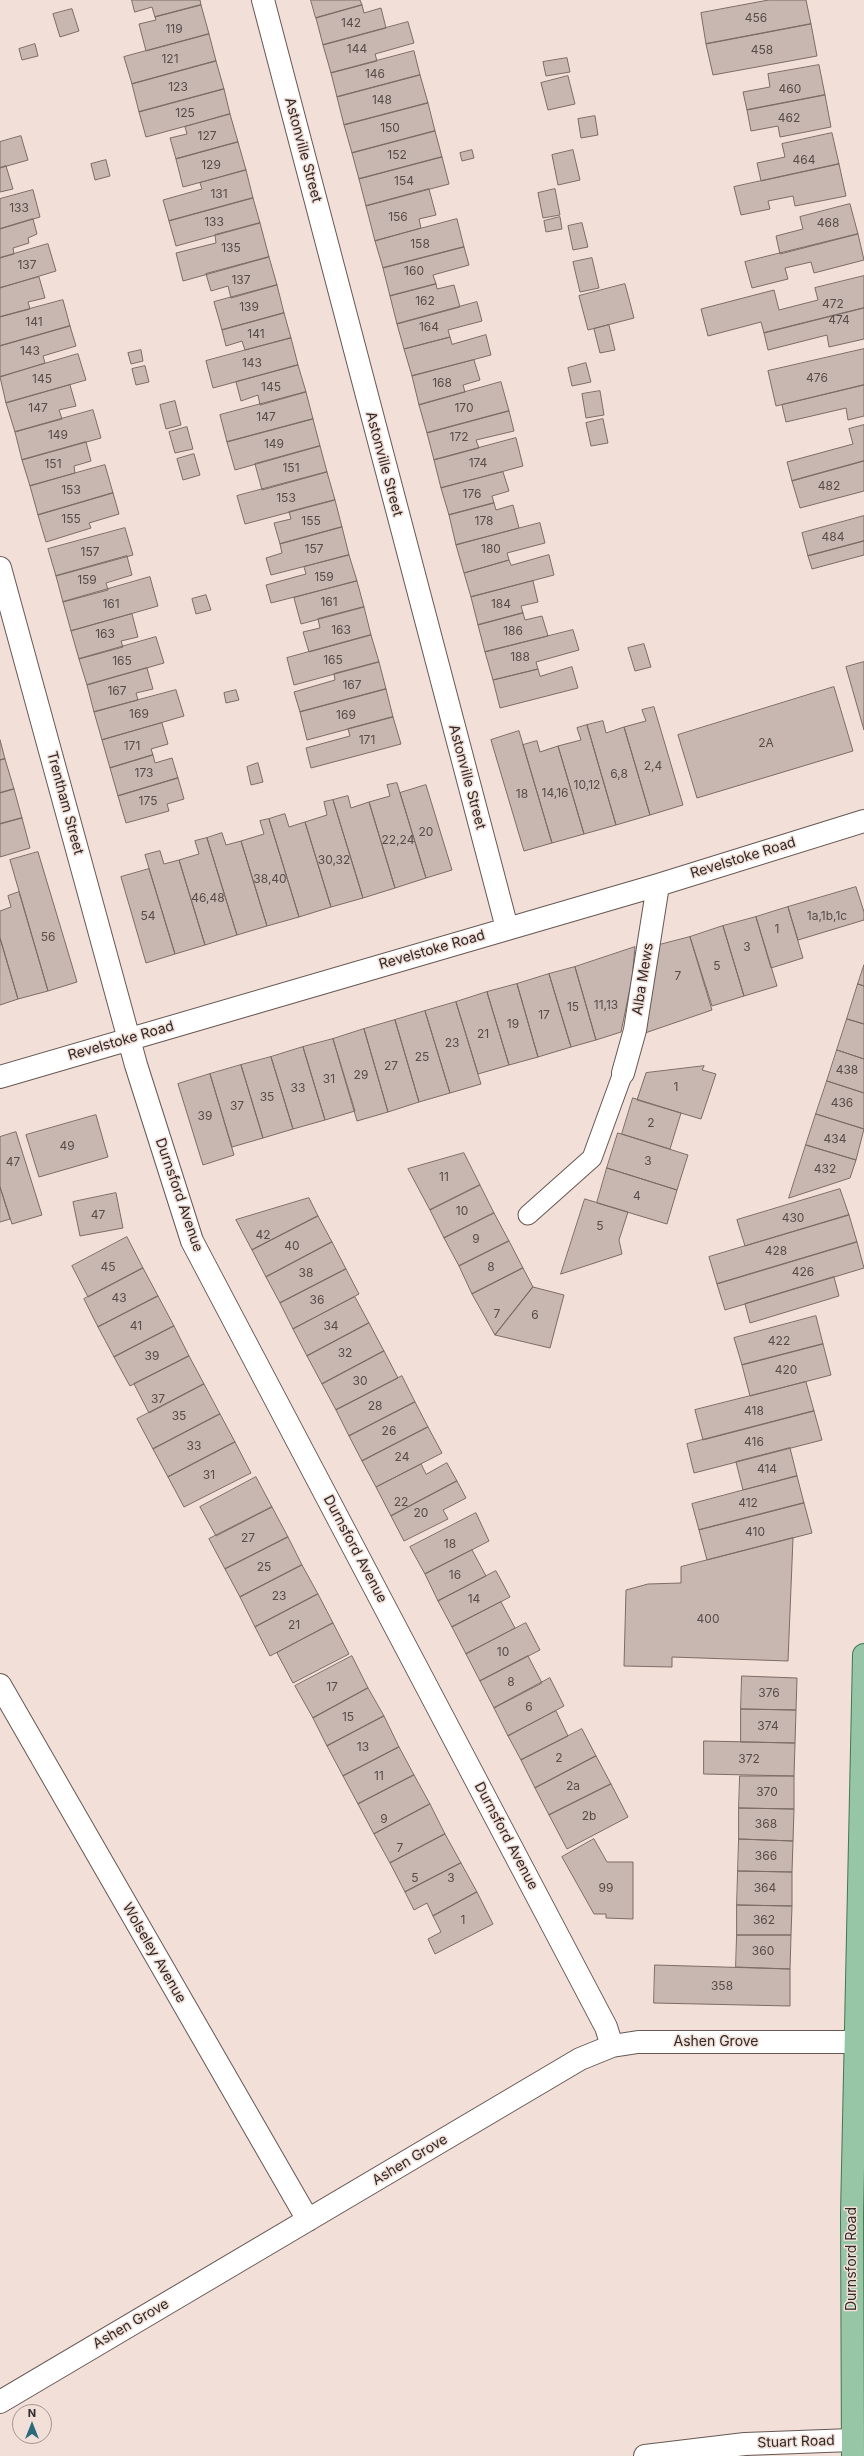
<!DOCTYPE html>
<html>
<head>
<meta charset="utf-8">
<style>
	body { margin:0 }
	#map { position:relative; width:864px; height:2456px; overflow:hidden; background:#f1dfd8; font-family:Inter,sans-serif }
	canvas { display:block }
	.north { position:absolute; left:12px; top:2404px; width:40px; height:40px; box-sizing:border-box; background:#f1dfd8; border:1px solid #a49691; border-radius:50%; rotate:0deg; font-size:11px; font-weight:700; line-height:16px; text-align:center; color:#302927 }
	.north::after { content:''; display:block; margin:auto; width:14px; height:18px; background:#296a7d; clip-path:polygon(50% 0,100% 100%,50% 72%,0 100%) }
</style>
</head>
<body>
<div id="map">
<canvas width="864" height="2456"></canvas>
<div class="north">N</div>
</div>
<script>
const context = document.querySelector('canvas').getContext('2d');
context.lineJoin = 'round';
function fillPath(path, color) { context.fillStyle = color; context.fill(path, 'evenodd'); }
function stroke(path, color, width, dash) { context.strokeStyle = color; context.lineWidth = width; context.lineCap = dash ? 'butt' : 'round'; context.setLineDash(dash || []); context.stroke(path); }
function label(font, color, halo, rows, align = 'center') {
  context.font = font + ' Inter,sans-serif'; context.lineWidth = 3; context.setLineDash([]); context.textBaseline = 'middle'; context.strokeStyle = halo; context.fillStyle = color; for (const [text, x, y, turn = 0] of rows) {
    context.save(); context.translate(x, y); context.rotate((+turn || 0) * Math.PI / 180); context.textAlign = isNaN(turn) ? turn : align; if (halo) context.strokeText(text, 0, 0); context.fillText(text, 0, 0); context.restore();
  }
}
const building = new Path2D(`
	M132,0H200L201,5L155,17L152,7L135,12Z
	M311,0H360L362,5L316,18Z
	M769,0H806L811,24L706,44L701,13Z
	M201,5L209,34L146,51L139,24L156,20L155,17Z
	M362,5L364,13L381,8L386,28L323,45L316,18Z
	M72,9L79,31L60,37L53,14Z
	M408,22L414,43L375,54L377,61L331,73L323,45Z
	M811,24L817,56L713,75L706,44Z
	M209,34L216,61L132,84L124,57Z
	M35,44L38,56L22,60L19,49Z
	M414,51L420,75L337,97L331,73Z
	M567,58L570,72L546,76L543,62Z
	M216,61L224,89L139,112L132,84Z
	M819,65L825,95L747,110L743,92L770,87L768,74Z
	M420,75L428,103L344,125L337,97Z
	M568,76L575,104L548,110L541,83Z
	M224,89L230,114L146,137L139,112Z
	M825,95L831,127L780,137L778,126L751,131L747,110Z
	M428,103L435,131L352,153L344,125Z
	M230,114L238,142L176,159L170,138L187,134L185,127Z
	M595,116L598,135L581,138L578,119Z
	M435,131L442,157L359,179L352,153Z
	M832,133L839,164L761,181L757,163L785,157L782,144Z
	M21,136L28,160L0,168V142Z
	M238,142L246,170L183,187L176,159Z
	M472,150L474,158L462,161L460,153Z
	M573,150L580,180L558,185L552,155Z
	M442,157L449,184L366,206L359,179Z
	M106,160L110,176L95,180L91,164Z
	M839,164L846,196L795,206L793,196L768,201L770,209L741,215L734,187Z
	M6,166L13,189L0,192V168Z
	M246,170L253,198L169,221L163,200L202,189L200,183Z
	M429,189L436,215L419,219L421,228L375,241L366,206Z
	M555,189L560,215L543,218L538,193Z
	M33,190L40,217L0,229V199Z
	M253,198L260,223L176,246L169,221Z
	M850,204L858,234L780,254L776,236L803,229L800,217Z
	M560,217L562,229L546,232L544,221Z
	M33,219L37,234L28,238L29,243L13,248L14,254L0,258V229Z
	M457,219L464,247L383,268L375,241Z
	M260,223L269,257L183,281L176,253L216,243L215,235Z
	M582,223L588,247L573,250L568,226Z
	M858,234L864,260L814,273L811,262L785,268L788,279L752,288L745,262Z
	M48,244L56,271L0,288V258Z
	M464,247L469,265L433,275L436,284L390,296L383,268Z
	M269,257L277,285L231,298L228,286L211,291L206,274Z
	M592,258L599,288L580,292L573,262Z
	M864,276V308L764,333L761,322L708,336L701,309L774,290L779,310L818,300L815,288Z
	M39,277L45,298L28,302L30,309L0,317V288Z
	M436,284L437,289L454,285L460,307L397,324L390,296Z
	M625,284L634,318L588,330L579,296Z
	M277,285L284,313L222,330L214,302Z
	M63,300L70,326L0,346V317Z
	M477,302L482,321L448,330L450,337L404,349L397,324Z
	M864,308V339L829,347L827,335L768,350L764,333Z
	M284,313L291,338L245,350L242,341L226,346L222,330Z
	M609,325L615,350L600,353L594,329Z
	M70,326L76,346L43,356L45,363L0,377V346Z
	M486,335L491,355L412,376L404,349L450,337L452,344Z
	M291,338L298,365L213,388L206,361Z
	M864,349V385L776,406L768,371Z
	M141,350L143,361L131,364L128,353Z
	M78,354L86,380L6,403L0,377Z
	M474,360L480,380L463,385L465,392L419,405L412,376Z
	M586,363L591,382L572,386L568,368Z
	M298,365L306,392L260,405L258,395L241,401L236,382Z
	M145,366L149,382L136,385L132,369Z
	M501,382L509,411L427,433L419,405Z
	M70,385L76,406L59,410L62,419L15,432L6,403Z
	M864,385V416L848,420L846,408L786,422L782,405Z
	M600,391L604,415L586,418L582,394Z
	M306,392L313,419L227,442L220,415Z
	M175,401L181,425L166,429L160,405Z
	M93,410L101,438L22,460L15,432Z
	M509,411L514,431L476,440L479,448L434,460L427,433Z
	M313,419L320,446L235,470L227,442Z
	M603,419L608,443L591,446L586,423Z
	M864,425V461L792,481L787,462L853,444L849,429Z
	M187,427L193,449L175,453L169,432Z
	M516,438L523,466L441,488L434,460Z
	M86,442L91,461L74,466L75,473L30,486L22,460Z
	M320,446L327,472L262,490L255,464Z
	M194,454L200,475L183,480L177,459Z
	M864,461V491L800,508L792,481Z
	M105,465L113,493L38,515L30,486Z
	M327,472L335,500L245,524L237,496Z
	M503,472L509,491L492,496L494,503L449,515L441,488Z
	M113,493L119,514L89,523L91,528L46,542L38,515Z
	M335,500L342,527L280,544L274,523L291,519L289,512Z
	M494,503L496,510L513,505L519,528L456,545L449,515Z
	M864,516V541L808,556L802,533Z
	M540,523L545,543L507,553L509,560L464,573L456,545Z
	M342,527L349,555L271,575L266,558L282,553L280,544Z
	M125,528L133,555L56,576L48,549Z
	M864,541V555L812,569L808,556Z
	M349,555L357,581L271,603L266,585L306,574L304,567Z
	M549,555L554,575L471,597L464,573L509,560L511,565Z
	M127,556L132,575L106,583L108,590L63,602L56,576Z
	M150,577L158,606L71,631L63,602Z
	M357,581L364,607L301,624L294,598Z
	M533,581L538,602L521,606L523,613L478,625L471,597Z
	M206,595L211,610L196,614L192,599Z
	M364,607L371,635L309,652L303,632L320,628L318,619Z
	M523,613L525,620L542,616L548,636L485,652L478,625Z
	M132,614L138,637L121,641L123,647L79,659L71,631Z
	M573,630L579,650L536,662L538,669L493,680L485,652Z
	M371,635L379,662L294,685L287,658Z
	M156,637L164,663L87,685L79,659Z
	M644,644L651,667L635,671L628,648Z
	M379,662L386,689L300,712L294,692L335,680L334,674Z
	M864,662V730L846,667Z
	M572,667L578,688L500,708L493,680L538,669L540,676Z
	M147,668L153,689L136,693L138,700L94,712L87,685Z
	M834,687L853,751L697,798L678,735Z
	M386,689L393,717L307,740L300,712Z
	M176,690L184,716L102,740L94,712Z
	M236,690L239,700L226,703L224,693Z
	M654,707L683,805L650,815L624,727L646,721L642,710Z
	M393,717L401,744L311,768L306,748L350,736L348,729Z
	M603,721L606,733L624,727L650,815L616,825L587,725Z
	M162,723L168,744L151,749L153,755L110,768L102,740Z
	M587,725L616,825L584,834L558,746L581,740L577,728Z
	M519,731L552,843L524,851L491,740Z
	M0,740L5,759L0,760Z
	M537,741L540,752L558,746L584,834L552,843L523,745Z
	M153,755L155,763L172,758L178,778L118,796L110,768Z
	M5,759L14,789L0,793V760Z
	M258,763L263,782L251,785L247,767Z
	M178,778L184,799L167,804L169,811L126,823L118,796Z
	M397,783L426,878L395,888L369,802L390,796L387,785Z
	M426,785L452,870L426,878L400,793Z
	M14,789L22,818L0,824V793Z
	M348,796L351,808L369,802L395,888L363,898L333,800Z
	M333,800L363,898L331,907L305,822L327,815L324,802Z
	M285,814L289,827L305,822L331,907L299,917L269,819Z
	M22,818L30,848L0,857V824Z
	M269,819L299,917L267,926L241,841L264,834L260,821Z
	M222,833L226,845L241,841L267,926L237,935L207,838Z
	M207,838L237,935L205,945L179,860L199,854L195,841Z
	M160,851L164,864L179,860L205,945L175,954L145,855Z
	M38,852L77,982L48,991L10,860Z
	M149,869L175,954L146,963L121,877Z
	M856,887L864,912V920L798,940L788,907Z
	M19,892L48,991L18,999L0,938V911L11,907L8,896Z
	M788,907L803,958L771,968L756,917Z
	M756,917L777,986L744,996L723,926Z
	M723,926L744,996L712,1006L690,937Z
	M690,937L712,1010L645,1033L659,945Z
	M0,938L18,999L0,1005Z
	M635,947L632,979L621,1032L596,1040L575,967Z
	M864,965V986L858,984Z
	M575,967L596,1040L571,1047L549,974Z
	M549,974L571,1047L538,1057L517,984Z
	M517,984L538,1057L509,1065L487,992Z
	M858,984L864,986V1024L847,1019Z
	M487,992L509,1065L478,1074L456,1002Z
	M456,1002L481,1084L450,1093L425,1011Z
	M425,1011L450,1093L419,1102L395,1020Z
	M847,1019L864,1024V1059L837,1050Z
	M395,1020L419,1102L388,1112L364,1029Z
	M364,1029L388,1112L357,1121L333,1039Z
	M333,1039L355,1111L325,1120L303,1047Z
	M303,1047L325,1120L293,1129L271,1057Z
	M837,1050L864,1059V1093L827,1081Z
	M271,1057L293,1129L263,1138L241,1065Z
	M241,1065L263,1138L232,1147L210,1074Z
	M704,1066L702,1070L716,1074L701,1119L637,1100L646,1073Z
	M210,1074L234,1155L203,1165L178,1084Z
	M827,1081L864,1093V1129L816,1114Z
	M633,1098L681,1113L670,1149L622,1134Z
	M816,1114L864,1129L856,1160L806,1145Z
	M96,1115L108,1157L39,1177L26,1135Z
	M16,1132L42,1215L12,1224L0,1187V1137Z
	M618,1133L688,1155L677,1190L607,1168Z
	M806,1145L856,1160L850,1178L789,1198Z
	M464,1153L480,1185L430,1210L408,1169Z
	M607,1168L677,1190L667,1224L597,1203Z
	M480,1185L494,1213L444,1238L430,1210Z
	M0,1187L10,1219L0,1222Z
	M840,1189L849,1215L745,1246L737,1220Z
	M116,1193L123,1228L80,1236L73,1202Z
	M309,1198L318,1216L252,1250L236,1220Z
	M585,1199L628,1212L619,1240L622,1254L561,1274Z
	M494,1213L509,1241L459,1266L444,1238Z
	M849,1215L857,1242L717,1284L709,1257Z
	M318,1216L332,1242L266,1277L252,1250Z
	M127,1237L143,1268L88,1297L72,1266Z
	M509,1241L523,1268L472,1294L459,1266Z
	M332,1242L346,1269L280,1303L266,1277Z
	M857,1242L864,1268L725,1310L717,1284Z
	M143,1268L158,1296L98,1327L84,1299Z
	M523,1268L533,1287L495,1335L472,1294Z
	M346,1269L359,1294L293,1329L280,1303Z
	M834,1277L839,1296L750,1323L745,1304Z
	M533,1287L564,1295L550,1348L495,1335Z
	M158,1296L174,1326L114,1357L98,1327Z
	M355,1297L369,1323L307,1356L293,1329Z
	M816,1316L823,1344L742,1365L734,1338Z
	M369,1323L384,1351L322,1384L307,1356Z
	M174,1326L189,1356L130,1386L114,1357Z
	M823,1344L831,1375L750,1396L742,1365Z
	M384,1351L398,1378L336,1410L322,1384Z
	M189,1356L204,1384L149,1413L134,1384Z
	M402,1376L415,1402L349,1436L336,1410Z
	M806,1382L814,1411L703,1440L695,1410Z
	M204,1384L220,1414L153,1449L137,1419Z
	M415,1402L428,1427L362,1461L349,1436Z
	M814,1411L822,1440L694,1473L687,1444Z
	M220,1414L235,1442L168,1477L153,1449Z
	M428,1427L442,1453L376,1487L362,1461Z
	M235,1442L251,1473L184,1507L168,1477Z
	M790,1448L797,1476L743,1490L736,1462Z
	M447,1463L457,1481L391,1516L376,1487L421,1464L426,1474Z
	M797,1476L804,1503L699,1530L692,1504Z
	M256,1477L272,1507L216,1536L200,1507Z
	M457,1481L466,1498L443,1510L448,1519L404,1541L391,1516Z
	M804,1503L812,1533L707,1560L699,1530Z
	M272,1507L288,1537L225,1569L209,1539Z
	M476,1513L489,1541L425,1574L410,1547Z
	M288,1537L302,1565L240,1597L225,1569Z
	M793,1538L788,1661L672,1657V1667L624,1666L626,1590L648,1584L681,1583V1567Z
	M472,1550L486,1576L438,1601L425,1574Z
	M302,1565L318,1594L255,1627L240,1597Z
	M496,1571L510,1597L452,1627L438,1601Z
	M318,1594L333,1623L270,1656L255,1627Z
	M501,1602L515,1628L466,1654L452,1627Z
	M333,1623L349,1654L293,1683L277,1653Z
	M526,1623L540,1650L480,1681L466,1654Z
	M352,1656L368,1688L313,1718L295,1686Z
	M528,1656L542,1683L494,1708L480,1681Z
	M742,1676L797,1678L796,1710L741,1709Z
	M550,1678L564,1706L508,1736L494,1708Z
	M368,1688L384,1716L327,1746L313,1718Z
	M741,1709L796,1710L795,1743L741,1742Z
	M556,1711L568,1736L521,1760L508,1736Z
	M384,1716L399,1747L343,1776L327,1746Z
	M582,1729L596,1756L535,1788L521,1760Z
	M704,1741L795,1743L794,1776L704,1774Z
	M399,1747L414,1775L358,1804L343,1776Z
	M596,1756L611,1784L549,1815L535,1788Z
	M414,1775L430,1804L374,1834L358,1804Z
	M740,1776H794V1809L739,1808Z
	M611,1784L628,1817L567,1849L549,1815Z
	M430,1804L445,1834L390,1863L374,1834Z
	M739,1808L794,1809L793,1841L739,1839Z
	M445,1834L461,1863L405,1892L390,1863Z
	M594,1839L607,1862H633V1919L606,1918V1914H594L562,1857Z
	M739,1839L793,1841L792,1872L738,1871Z
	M461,1863L477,1892L433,1916L427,1903L414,1910L405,1892Z
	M738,1871L792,1872V1906L737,1905Z
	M477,1892L493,1924L435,1954L428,1939L441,1932L433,1916Z
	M737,1905L792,1906L791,1935H737Z
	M737,1935H791L790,1969L736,1967Z
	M655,1965L790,1969V2006L654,2003Z`);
fillPath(building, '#c8b6b0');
stroke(building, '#7c6c66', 1);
const lane = new Path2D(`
	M528,1215L592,1158L623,1073`);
const street = new Path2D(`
	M263,0L507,928
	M0,568L136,1065L192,1241L606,2027L612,2046
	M623,1073L635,1030L658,885
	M0,1077L658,885L864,821
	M0,1685L308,2220
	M0,2402L580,2059L612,2046L638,2042H856
	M645,2456L745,2444L852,2440`);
const primary = new Path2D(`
	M853,2456L852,2214L864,1655`);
stroke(lane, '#675853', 21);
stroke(street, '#675853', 24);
stroke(primary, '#457653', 24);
stroke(lane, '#fff', 19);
stroke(street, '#fff', 22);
stroke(primary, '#96c6a6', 22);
label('12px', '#564c49', null, [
	["456",756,18],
	["142",351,23],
	["119",174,29],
	["144",357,49],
	["458",762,50],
	["121",170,59],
	["146",375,74],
	["123",178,87],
	["460",790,89],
	["148",382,100],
	["125",185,113],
	["462",789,118],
	["150",390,128],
	["127",207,136],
	["152",397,155],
	["464",804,160],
	["129",211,165],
	["154",404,181],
	["131",219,194],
	["133",19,208],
	["156",398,217],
	["133",214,222],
	["468",828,223],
	["158",420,244],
	["135",231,248],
	["137",27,265],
	["160",414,271],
	["137",241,280],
	["162",425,301],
	["472",833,304],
	["139",249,307],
	["474",839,320],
	["141",34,322],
	["164",429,327],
	["141",256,334],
	["143",30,351],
	["143",252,363],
	["476",817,378],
	["145",42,379],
	["168",442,383],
	["145",271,387],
	["147",38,408],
	["170",464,408],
	["147",266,417],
	["149",58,435],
	["172",459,437],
	["149",274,444],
	["174",478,463],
	["151",53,464],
	["151",291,468],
	["482",829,486],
	["153",71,490],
	["176",472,494],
	["153",286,498],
	["155",71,519],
	["155",311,521],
	["178",484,521],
	["484",833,537],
	["157",314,549],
	["180",491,549],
	["157",90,552],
	["159",324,577],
	["159",87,580],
	["161",329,602],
	["161",111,604],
	["184",501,604],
	["163",341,630],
	["186",513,631],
	["163",105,634],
	["188",520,657],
	["165",333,660],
	["165",122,661],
	["167",352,685],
	["167",117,691],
	["169",139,714],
	["169",346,715],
	["171",367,740],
	["2A",766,743],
	["171",132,746],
	["2,4",653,766],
	["173",144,773],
	["6,8",619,774],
	["10,12",587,785],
	["14,16",555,793],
	["18",522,794],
	["175",148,801],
	["20",426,832],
	["22,24",398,840],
	["30,32",334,860],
	["38,40",270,879],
	["46,48",208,898],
	["54",148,916],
	["1a,1b,1c",827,916],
	["1",777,929],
	["56",48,937],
	["3",747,947],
	["5",717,966],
	["7",678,976],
	["11,13",606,1005],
	["15",573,1007],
	["17",544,1015],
	["19",513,1024],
	["21",483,1034],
	["23",452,1043],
	["25",422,1057],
	["27",391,1066],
	["438",847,1070],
	["29",361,1075],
	["31",329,1079],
	["1",676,1087],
	["33",298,1088],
	["35",267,1097],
	["436",842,1103],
	["37",237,1106],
	["39",205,1116],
	["2",651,1123],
	["434",835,1139],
	["49",67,1146],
	["3",648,1161],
	["47",13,1162],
	["432",825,1169],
	["11",444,1177],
	["4",637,1196],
	["10",462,1211],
	["47",98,1215],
	["430",793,1218],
	["5",600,1226],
	["42",263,1235],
	["9",476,1239],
	["40",292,1246],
	["428",776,1251],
	["45",108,1267],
	["8",491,1267],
	["426",803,1272],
	["38",306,1273],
	["43",119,1298],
	["36",317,1300],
	["7",497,1314],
	["6",535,1315],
	["41",136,1326],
	["34",331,1326],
	["422",779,1341],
	["32",345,1353],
	["39",152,1356],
	["420",786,1370],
	["30",360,1381],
	["37",158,1399],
	["28",375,1406],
	["418",754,1411],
	["35",179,1416],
	["26",389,1431],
	["416",754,1442],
	["33",194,1446],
	["24",402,1457],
	["414",767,1469],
	["31",209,1475],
	["22",401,1502],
	["412",748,1503],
	["20",421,1513],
	["410",755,1532],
	["27",248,1538],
	["18",450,1544],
	["25",264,1567],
	["16",455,1575],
	["23",279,1596],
	["14",474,1599],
	["400",708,1619],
	["21",294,1625],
	["10",503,1652],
	["8",511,1682],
	["17",332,1687],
	["376",769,1693],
	["6",529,1707],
	["15",348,1717],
	["374",768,1726],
	["13",363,1747],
	["2",559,1758],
	["372",749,1759],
	["11",379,1776],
	["2a",573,1786],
	["370",767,1792],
	["2b",589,1816],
	["9",384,1819],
	["368",766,1824],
	["7",400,1848],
	["366",766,1856],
	["5",415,1878],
	["3",451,1878],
	["99",606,1888],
	["364",765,1888],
	["1",463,1920],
	["362",764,1920],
	["360",763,1951],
	["358",722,1986]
]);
label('14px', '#302927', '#f1dfd8', [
	["Astonville Street",303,150,75],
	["Astonville Street",384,464,75],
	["Astonville Street",467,777,75],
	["Trentham Street",65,803,75],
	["Revelstoke Road",743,858,-17],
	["Revelstoke Road",432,950,-16],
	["Alba Mews",643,979,-81],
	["Revelstoke Road",121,1041,-16],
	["Durnsford Avenue",179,1195,71],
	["Durnsford Avenue",355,1549,62],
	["Durnsford Avenue",506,1836,62],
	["Wolseley Avenue",154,1953,60],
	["Ashen Grove",716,2042],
	["Ashen Grove",410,2160,-31],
	["Durnsford Road",852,2259,-90],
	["Ashen Grove",131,2324,-30],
	["Stuart Road",796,2442,-2]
]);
</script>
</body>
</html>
